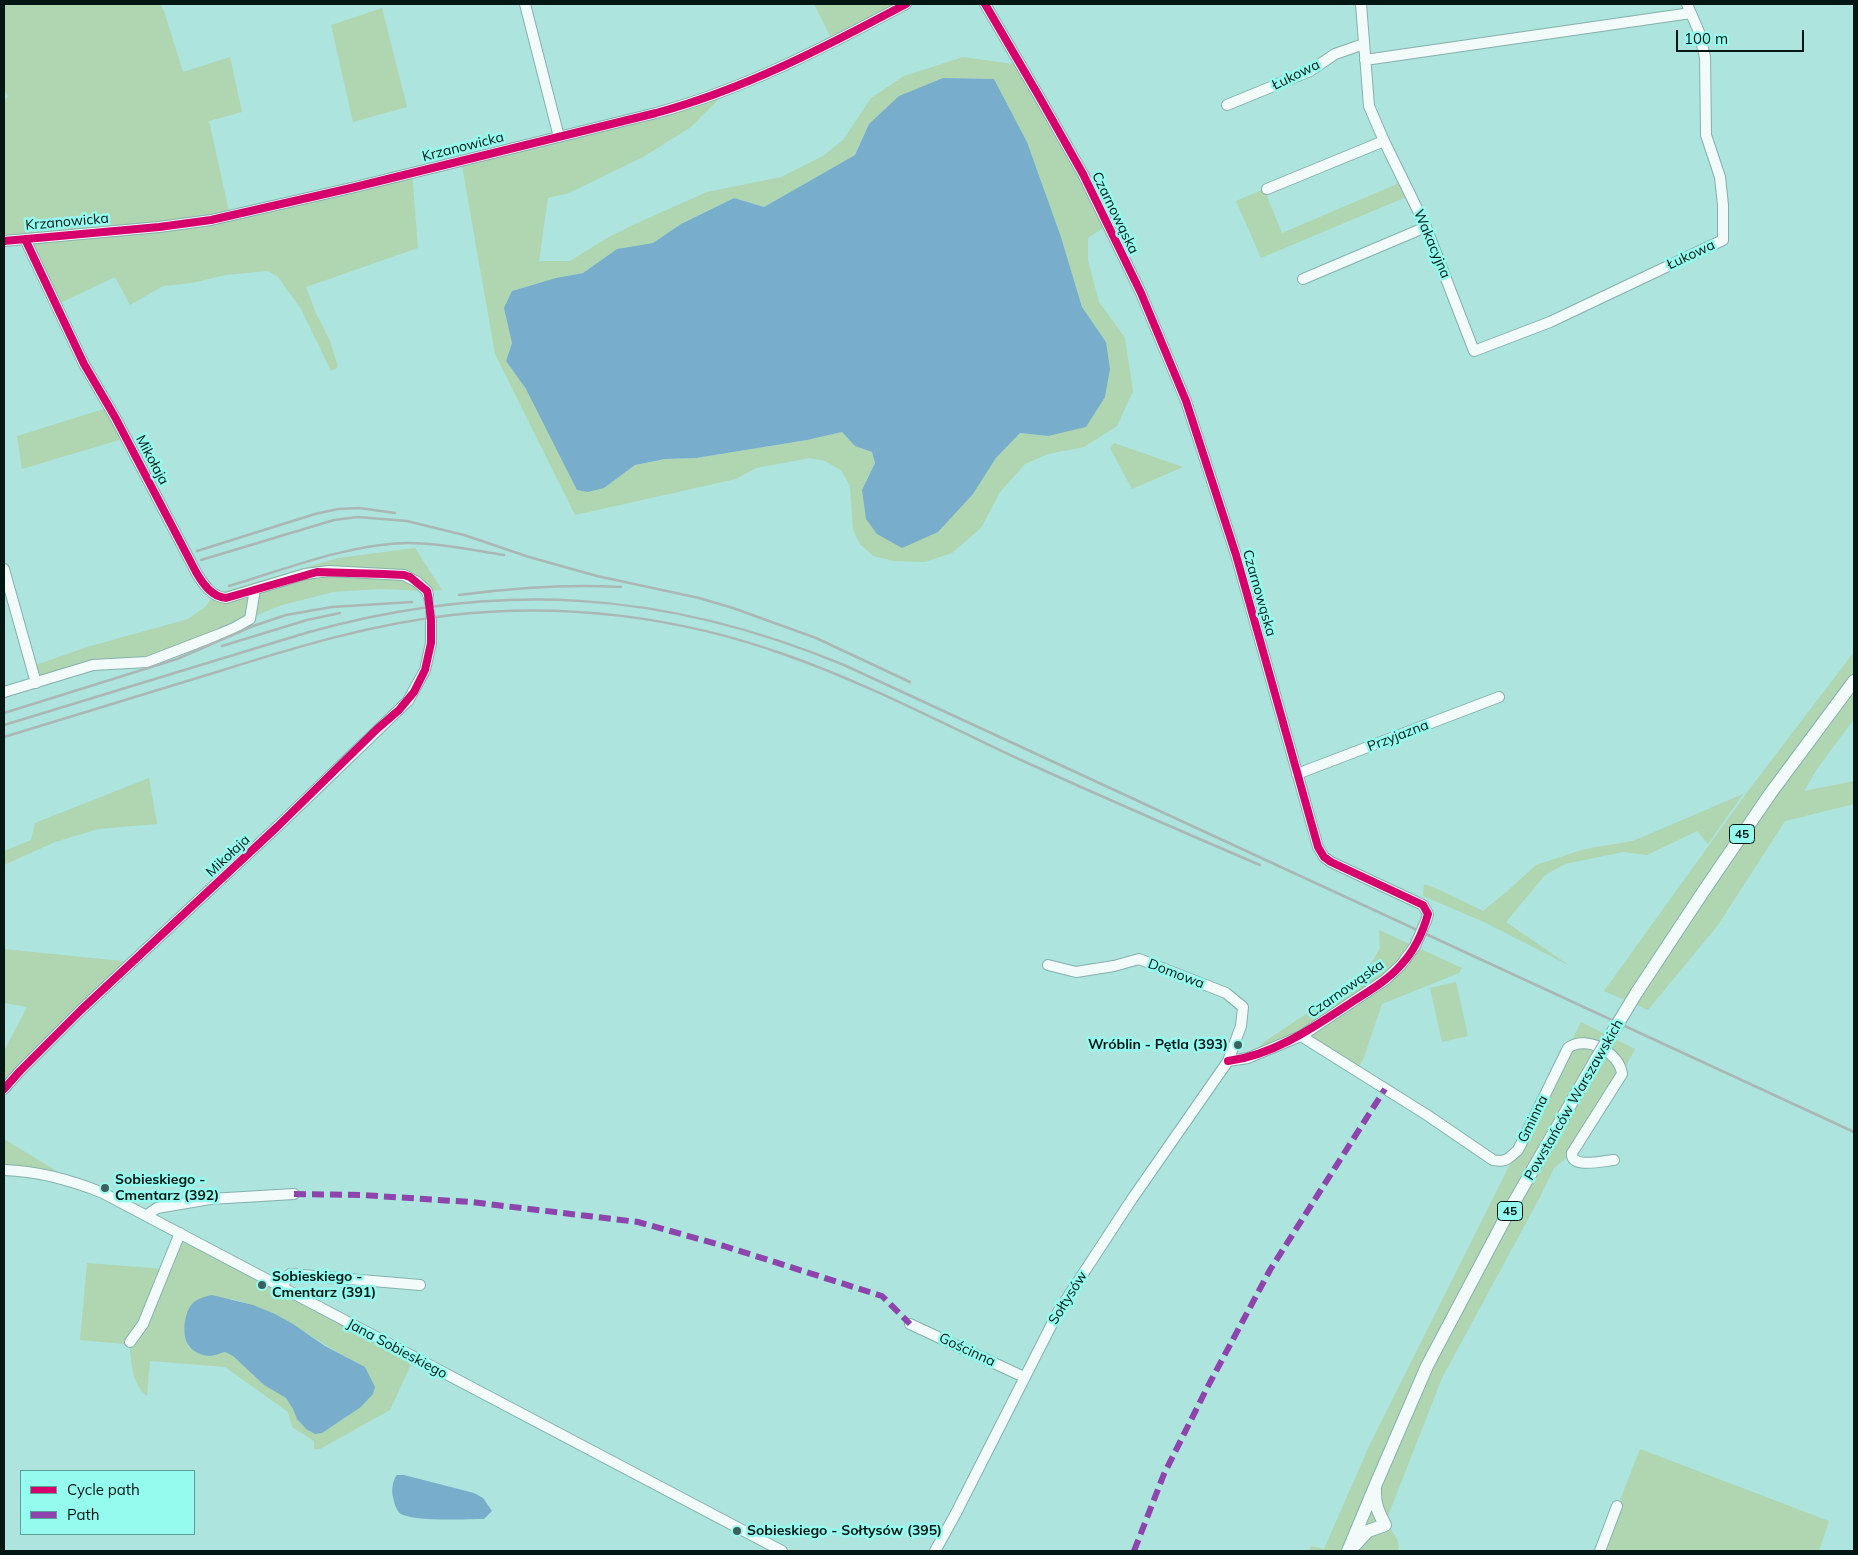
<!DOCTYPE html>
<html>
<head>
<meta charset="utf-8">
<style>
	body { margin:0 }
	#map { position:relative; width:1858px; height:1555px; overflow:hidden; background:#ade4de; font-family:Mulish,sans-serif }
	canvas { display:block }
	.frame { position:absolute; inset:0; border:5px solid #021714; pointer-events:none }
	.legend { position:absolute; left:20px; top:1470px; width:175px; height:65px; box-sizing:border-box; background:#96fbef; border:1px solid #5ba097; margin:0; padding:6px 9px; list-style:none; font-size:15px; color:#021714 }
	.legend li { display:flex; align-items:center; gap:10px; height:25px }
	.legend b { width:25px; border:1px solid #5ba097 }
	.scale { position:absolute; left:1676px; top:30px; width:128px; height:22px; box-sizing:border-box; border:2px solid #021714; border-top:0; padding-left:6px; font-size:15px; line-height:18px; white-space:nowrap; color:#021714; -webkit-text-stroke:4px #96fbef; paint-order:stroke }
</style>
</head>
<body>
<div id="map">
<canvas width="1858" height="1555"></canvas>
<div class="frame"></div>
<ul class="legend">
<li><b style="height:6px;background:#d6006c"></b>Cycle path</li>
<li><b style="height:6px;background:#8e44ad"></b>Path</li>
</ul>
<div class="scale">100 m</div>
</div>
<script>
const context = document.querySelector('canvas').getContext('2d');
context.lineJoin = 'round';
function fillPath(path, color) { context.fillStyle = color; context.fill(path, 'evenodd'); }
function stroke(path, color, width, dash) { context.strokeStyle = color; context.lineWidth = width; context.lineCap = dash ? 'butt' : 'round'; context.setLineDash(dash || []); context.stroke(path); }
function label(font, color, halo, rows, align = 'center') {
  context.font = font + ' Mulish,sans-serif'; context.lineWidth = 5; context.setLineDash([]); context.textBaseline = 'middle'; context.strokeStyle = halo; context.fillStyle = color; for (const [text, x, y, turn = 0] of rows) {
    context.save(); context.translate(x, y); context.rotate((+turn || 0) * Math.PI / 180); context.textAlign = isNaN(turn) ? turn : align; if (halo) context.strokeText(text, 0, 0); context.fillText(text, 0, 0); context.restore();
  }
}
fillPath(new Path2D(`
	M4,4H160L164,11L183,72L230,57L242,112L209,121L230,216L412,173L418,248L306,287L316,313L330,341L338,367L331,371L301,309L278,277L268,271L225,275L192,283L163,286L130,305L115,277L56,305L25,239L4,241V101L8,96L4,90Z
	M814,4H892L895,10L833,42Z
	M382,8L407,107L353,122L331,25Z
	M963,57L1020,65L1104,227L1088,238V260L1099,302L1125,338L1133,391L1117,426L1084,447L1048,454L1025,464L1000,492L981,528L952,553L925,562L894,561L873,556L860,544L853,530L850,486L841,470L825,461L810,458L756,468L736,479L575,515L495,354L461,160L727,91L691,127L643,157L569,193L548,198L539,261H570L607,238L637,223L707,192L781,177L823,156L843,140L871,98L904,76ZM943,78L994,79L1027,142L1061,237L1082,307L1106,342L1048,436L1020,433L996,458L973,494L862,490L875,463L872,452L855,446L842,432L807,440L696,458L665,459L635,465L604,488L526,389L506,361L512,343V291L556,278L583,273L617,249L653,243L681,224L734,198L764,207L855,155L869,124Z
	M1404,181L1411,195L1261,258L1236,201L1264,189L1282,233Z
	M110,407L126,438L22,469L17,436Z
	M1114,443L1183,467L1132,489L1110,448Z
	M415,548L442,590L427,591L381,589L333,592L279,606L147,662L115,664L36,683L33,666L87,647L188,619L205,607L215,594L338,558Z
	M1854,652V719L1817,769L1804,791L1854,781V804L1785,821L1718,925L1648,1010L1604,991L1748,791Z
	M149,778L157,824L98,829L55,842L4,865V851L31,840L35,823Z
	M1743,794L1708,844L1697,831L1647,855L1623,852L1565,864L1545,875L1506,922L1570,966L1484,922L1423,896L1424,884L1440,890L1483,911L1505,893L1536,865L1585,849L1633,841Z
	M1379,930L1462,968L1459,973L1382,1004L1363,1060L1356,1071L1301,1036L1248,1058L1264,1042L1351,984L1372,962L1380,948Z
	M4,949L132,962L4,1089V1051L27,1007L4,1003Z
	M1456,982L1468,1036L1442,1042L1430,988Z
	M1581,1022L1635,1049L1622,1074L1572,1153L1554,1168L1539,1199L1442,1378L1385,1524C1393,1532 1401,1540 1398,1551H1309L1311,1546L1324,1549L1370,1444Z
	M4,1139L73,1181L4,1170Z
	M180,1233L414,1358L390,1410L320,1449H314V1441L292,1427L288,1412L225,1367L150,1361L147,1396C131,1384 132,1361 129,1343L125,1344L80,1340L87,1263L165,1269ZM232,1299C253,1305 274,1313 294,1325C315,1338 335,1352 358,1363L370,1398C354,1413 334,1426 315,1434L306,1429L297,1419L293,1409L286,1398L264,1385L233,1356L225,1352L218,1353L189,1348L186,1341L185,1318Z
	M1640,1449L1829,1521L1819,1551H1600Z`), '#afd5b1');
fillPath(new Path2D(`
	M943,78L994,79L1027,142L1061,237L1082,307L1106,342L1110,369L1105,397L1086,427L1048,436L1020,433L996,458L973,494L938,532L902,548L877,534L866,519L862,490L875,463L872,452L855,446L842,432L807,440L696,458L665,459L635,465L604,488L588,492L577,490L526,389L506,361L512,343L504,308L512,291L556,278L583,273L617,249L653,243L681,224L734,198L764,207L855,155L869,124L899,96Z
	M212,1295L253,1305L275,1314L293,1324L325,1346L365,1367L375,1387L373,1394L361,1407L322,1433L315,1434L306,1429L297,1419L293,1409L286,1398L264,1385L233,1356L225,1352C220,1353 214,1356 210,1356C203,1356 193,1352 189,1346C181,1336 184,1310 194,1302C199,1298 206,1296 212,1295Z
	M397,1475H404L474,1493L483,1498L492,1511L484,1519C465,1519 416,1522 401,1514C396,1511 394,1502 393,1497C391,1490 393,1479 397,1475Z`), '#78aecc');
stroke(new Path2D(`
	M428,595L431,620`), '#93c5c0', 10, [10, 5]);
const minor = new Path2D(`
	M525,4L559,137
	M985,4L1040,98L1083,174L1141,293L1186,401L1236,555L1318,847L1324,857L1331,862L1423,905L1428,914L1426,921
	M1361,4L1369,106L1384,141L1426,227L1474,351L1550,322L1723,240V205L1720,177L1706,135L1705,57L1699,32L1687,4
	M1365,60L1691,13
	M1227,105L1310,71L1335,54L1364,44
	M1267,189L1384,141
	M25,239L84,364L115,417L196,572C203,584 212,597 226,598L305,574L329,571L404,575L417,582L427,591L428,595
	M4,241L159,227L211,220L351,188L656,113C745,89 825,47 906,4
	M1303,279L1426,227
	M4,569L36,683
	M4,692L93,665L147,662L220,634L234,628L250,619L255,589
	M1297,774L1499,697
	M1301,1036L1427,1115L1493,1160C1506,1163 1509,1158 1518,1150L1568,1048C1586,1034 1620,1053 1622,1074L1572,1153C1570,1169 1603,1161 1614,1160
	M1228,1061L1248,1058L1301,1036L1385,980L1401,965L1415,946
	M4,1089L20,1071L81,1010L277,827L408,701L425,670L431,643V620
	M4,1170C38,1171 71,1180 103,1193L782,1551
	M147,1215L157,1208L210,1199L294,1194
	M281,1288L290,1274L420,1285
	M910,1324L1024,1377
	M130,1342L143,1324L180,1233
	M935,1551L955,1515L1058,1312L1132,1199L1228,1061L1241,1026L1243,1007L1226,993L1139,959L1114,966L1076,972L1048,965
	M1600,1551L1617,1506`);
const major = new Path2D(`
	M1637,992L1703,892L1770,794L1854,681
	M1355,1545L1368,1531L1385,1525C1379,1513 1374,1504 1375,1490
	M1348,1551L1376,1484L1427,1366L1509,1211L1597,1058`);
stroke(minor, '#85b1ad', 12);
stroke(major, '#85b1ad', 14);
stroke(minor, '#f3fbfa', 10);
stroke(major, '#f3fbfa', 12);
stroke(new Path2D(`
	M197,551L315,514L338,509L359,508L395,513
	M201,560L334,520L358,517L407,521L464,535L529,557L597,576L699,598L733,608L816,638L910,682
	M229,586C286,569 348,544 408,543C440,543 472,550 504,555
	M459,595C512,588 567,584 621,587
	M222,646L307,620L340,613
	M4,713L177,659L253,626L286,615L332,607L412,602
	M4,725L309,632C498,580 663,590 844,665L1854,1132
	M4,737C76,715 148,693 220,671C296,647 372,624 452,615C564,602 680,617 786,655C863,682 936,720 1010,755C1093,793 1176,829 1260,865`), '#aab7b5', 2.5);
const minorBridge = new Path2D(`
	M1415,946L1426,921`);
const majorBridge = new Path2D(`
	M1597,1058L1637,992`);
stroke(minorBridge, '#85b1ad', 12, []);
stroke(majorBridge, '#85b1ad', 14, []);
stroke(minorBridge, '#f3fbfa', 10);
stroke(majorBridge, '#f3fbfa', 12);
stroke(new Path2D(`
	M294,1194L361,1195L471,1202L638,1222L724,1246L882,1296L910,1324
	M1134,1551L1164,1474L1207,1388L1270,1270L1385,1089`), '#8e44ad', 6, [12, 6]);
stroke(new Path2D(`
	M985,4L1040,98L1083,174L1141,293L1186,401L1236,555L1318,847L1324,857L1331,862L1423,905L1428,914C1423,932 1414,951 1401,965C1388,980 1369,991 1352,1002C1314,1027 1274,1055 1228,1061
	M4,241L159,227L211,220L351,188L656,113C745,89 825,47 906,4
	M4,1089L20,1071L81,1010L277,827L377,729L399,710L414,692L425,670L431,643V620L428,595L427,591L410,577L404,575L383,574L317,572L226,598C212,597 203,584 196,572L115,417L84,364L25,239`), '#d6006c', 8);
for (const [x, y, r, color] of [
	[1238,1045,5,"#3e5f5b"],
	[105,1188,5,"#3e5f5b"],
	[262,1285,5,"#3e5f5b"],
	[737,1531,5,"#3e5f5b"]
]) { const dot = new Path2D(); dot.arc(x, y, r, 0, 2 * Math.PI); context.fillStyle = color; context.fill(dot); stroke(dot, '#96fbef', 2); }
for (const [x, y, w] of [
	[1742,834,25],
	[1510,1211,25]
]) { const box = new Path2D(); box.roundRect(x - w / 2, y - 9.5, w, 19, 4); context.fillStyle = '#96fbef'; context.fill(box); stroke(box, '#021714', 1); }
label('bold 12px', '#021714', null, [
	["45",1742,834],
	["45",1510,1211]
]);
label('14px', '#021714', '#96fbef', [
	["Łukowa",1296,75,-26],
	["Krzanowicka",463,147,-14],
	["Czarnowąska",1115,213,64],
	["Krzanowicka",67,222,-5],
	["Wakacyjna",1432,244,67],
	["Łukowa",1691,255,-25],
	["Mikołaja",152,460,62],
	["Czarnowąska",1259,593,74],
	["Przyjazna",1398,736,-21],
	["Mikołaja",228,856,-43],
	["Domowa",1176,974,21],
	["Czarnowąska",1346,989,-35],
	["Powstańców Warszawskich",1574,1100,-60],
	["Gminna",1533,1119,-64],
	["Sołtysów",1068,1298,-58],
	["Jana Sobieskiego",397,1349,28],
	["Gościnna",967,1350,25]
]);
label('bold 14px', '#021714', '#96fbef', [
	["Wróblin - Pętla (393)",1228,1045,"right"],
	["Sobieskiego -",115,1180],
	["Cmentarz (392)",115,1196],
	["Sobieskiego -",272,1277],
	["Cmentarz (391)",272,1293],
	["Sobieskiego - Sołtysów (395)",747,1531]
], 'left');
</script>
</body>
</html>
